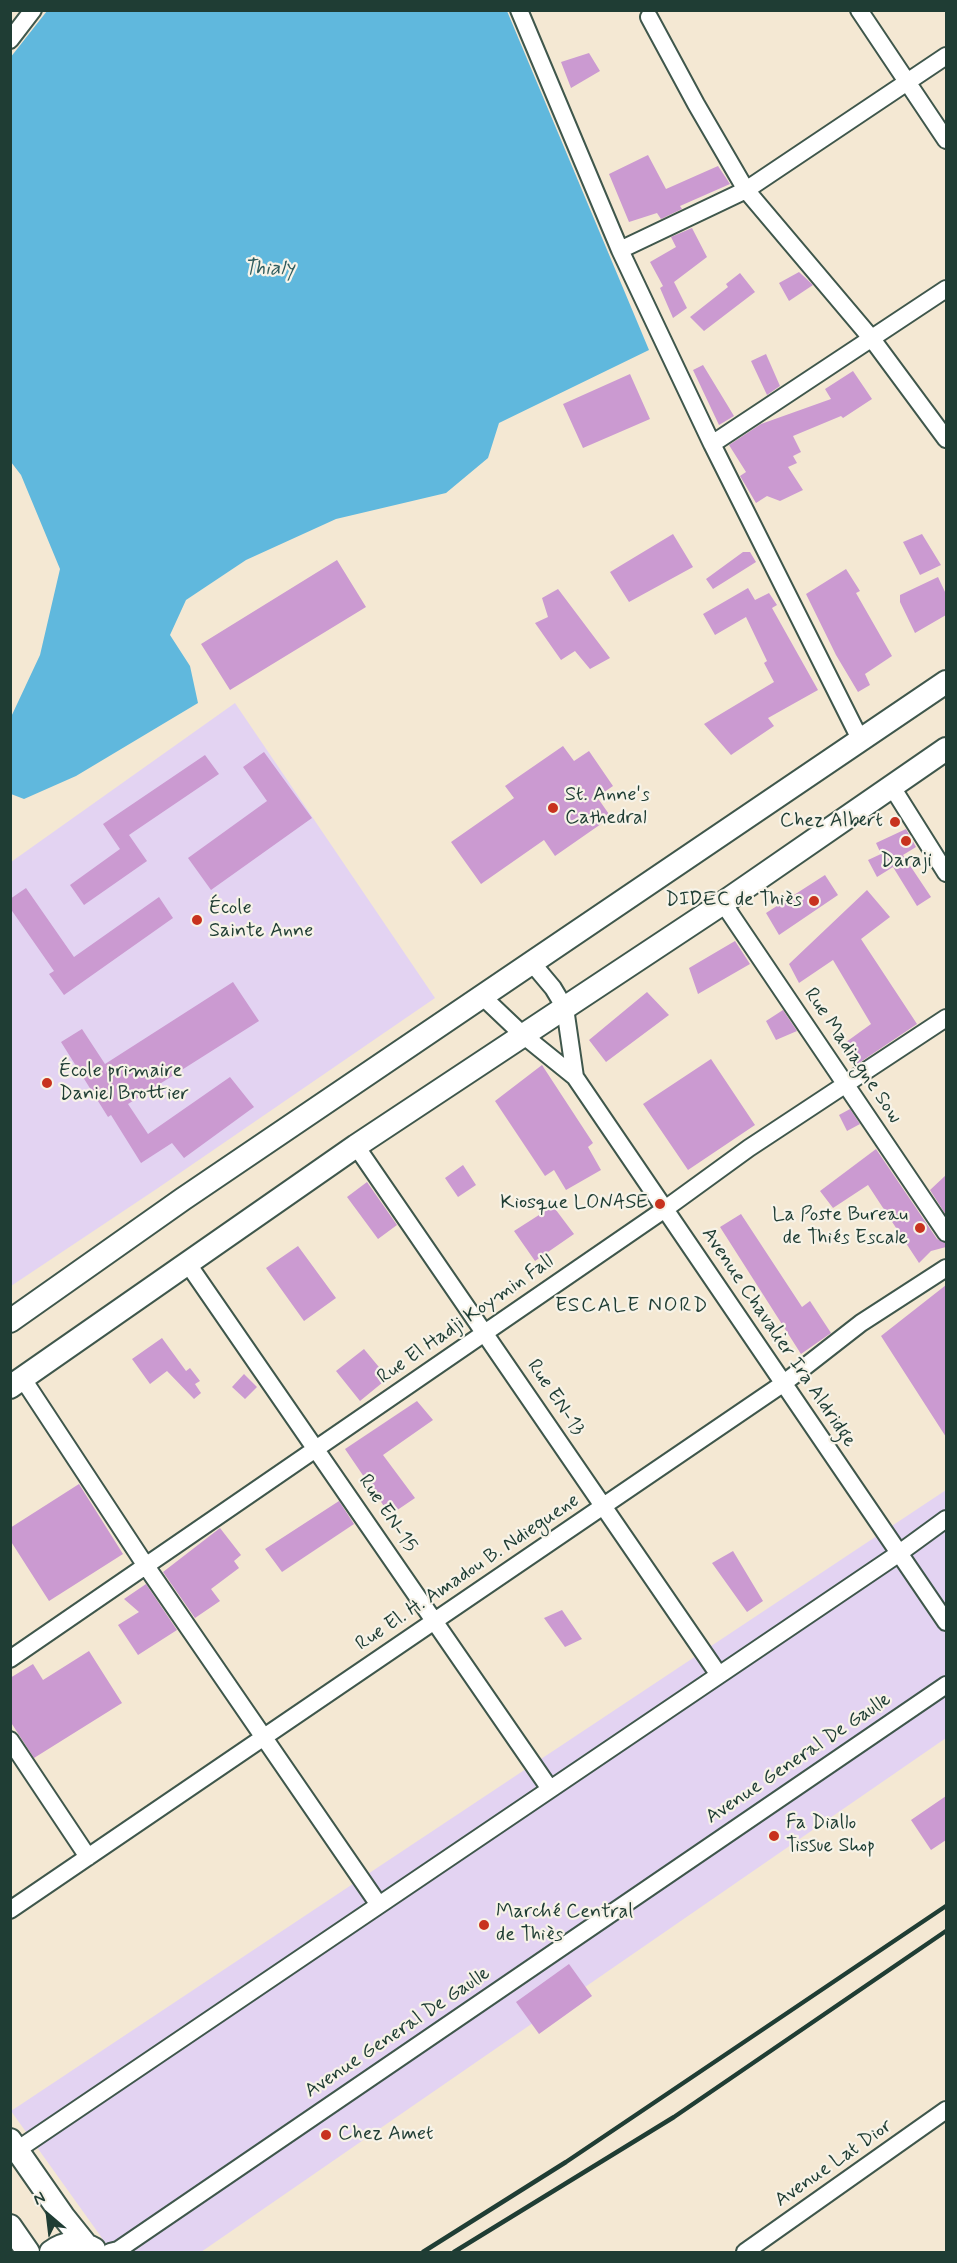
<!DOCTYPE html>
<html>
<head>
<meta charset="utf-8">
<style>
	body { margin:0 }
	#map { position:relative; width:957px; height:2263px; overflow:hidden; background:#f4e8d3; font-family:Mynerve,sans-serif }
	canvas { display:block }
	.frame { position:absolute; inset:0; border:12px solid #1f3d34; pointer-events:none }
	.north { position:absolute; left:18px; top:2185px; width:60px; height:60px; -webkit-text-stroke:4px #f7f3e8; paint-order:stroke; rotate:332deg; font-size:16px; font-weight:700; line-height:24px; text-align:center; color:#1f3d34 }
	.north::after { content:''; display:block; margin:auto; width:21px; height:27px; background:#1f3d34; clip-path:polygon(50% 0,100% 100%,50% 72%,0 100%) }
</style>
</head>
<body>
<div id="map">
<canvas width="957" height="2263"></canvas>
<div class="frame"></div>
<div class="north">N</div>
</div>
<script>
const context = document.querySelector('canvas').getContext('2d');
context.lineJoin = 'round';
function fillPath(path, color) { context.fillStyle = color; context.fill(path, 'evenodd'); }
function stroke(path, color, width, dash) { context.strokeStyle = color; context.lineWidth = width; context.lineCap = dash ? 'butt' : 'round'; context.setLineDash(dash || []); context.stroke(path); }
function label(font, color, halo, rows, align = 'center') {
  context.font = font + ' Mynerve,sans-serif'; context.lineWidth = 4.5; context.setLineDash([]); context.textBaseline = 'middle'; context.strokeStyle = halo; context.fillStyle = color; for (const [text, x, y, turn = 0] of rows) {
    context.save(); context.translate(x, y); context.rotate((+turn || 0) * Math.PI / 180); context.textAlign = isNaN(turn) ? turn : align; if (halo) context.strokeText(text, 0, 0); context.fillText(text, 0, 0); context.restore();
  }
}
fillPath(new Path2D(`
	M235,703L435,998L158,1188L11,1286V862Z
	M946,1490V1738L201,2252H112L11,2111Z`), '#e3d3f2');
fillPath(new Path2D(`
	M47,11H507L649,350L499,423L488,458L446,493L336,519L246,560L186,600L170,635L190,666L198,703L76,776L24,799L11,794V717L40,655L60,569L21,475L11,462L10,58Z`), '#60b8dd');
fillPath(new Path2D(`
	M589,53L600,71L571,88L561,62Z
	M648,155L666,189L718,166L730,184L680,206L682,209L661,219L657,213L629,222L609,174Z
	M692,228L707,257L674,282L687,308L673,318L660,288L663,286L650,262L676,247L671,237Z
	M799,272L813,285L789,301L779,283Z
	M740,273L755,292L704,331L690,317L728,287L726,284Z
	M766,354L780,386L767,395L751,361Z
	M703,365L734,416L719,425L693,370Z
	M853,371L872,399L843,418L841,416L793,436L801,452L793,456L797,463L788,467L803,490L780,501L767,496L756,503L740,476L746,472L729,445L761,424L831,399L825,389Z
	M630,374L650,419L583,448L563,404Z
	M673,534L693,567L629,602L610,572Z
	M922,534L941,565L920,575L903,542Z
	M743,552H750L756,562L713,589L706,579Z
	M337,560L366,607L230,690L201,644Z
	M846,569L860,591L856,593L892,656L865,674L870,685L858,692L836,655L806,594Z
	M938,577L946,594V615L915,633L900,602V595Z
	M748,588L755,600L769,593L777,605L772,608L818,690L768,718L774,726L731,755L704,724L774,682L764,663L767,661L746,617L715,635L703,614Z
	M558,589L610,658L590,669L575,651L561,660L535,623L548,617L542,598Z
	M563,746L574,761L589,751L613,786L597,797L611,817L555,856L544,840L481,884L451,842L514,798L505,786Z
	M264,752L312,818L211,890L188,858L267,801L243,767Z
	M205,755L219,774L129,835L147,861L84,905L70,885L120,849L103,824Z
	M906,829L916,847L903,855L931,897L917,906L893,867L877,877L868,860L881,854L876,843Z
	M825,875L838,895L779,935L766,913Z
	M26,888L74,957L159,897L173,918L64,995L49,974L54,971L10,908V899Z
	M867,890L890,917L861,939L917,1024L856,1065L842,1045L871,1024L833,960L799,983L789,964Z
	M735,941L750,964L698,994L689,968Z
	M233,982L259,1021L128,1104L148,1134L230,1077L254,1107L184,1158L172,1143L141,1163L111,1115L108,1117L61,1042L82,1029L105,1064Z
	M647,992L669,1015L606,1062L589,1040Z
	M783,1010L797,1031L776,1040L766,1021Z
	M711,1059L755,1125L688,1170L643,1104Z
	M542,1065L593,1143L588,1147L601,1170L566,1190L554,1170L545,1176L495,1101Z
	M850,1109L860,1124L847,1131L839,1115Z
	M876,1149L937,1239L946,1243V1247L931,1251L919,1263L868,1185L833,1208L820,1191Z
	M463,1165L476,1185L458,1197L445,1178Z
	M946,1175V1215L930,1190Z
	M367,1182L397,1225L378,1239L347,1197Z
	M553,1206L574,1234L535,1261L514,1231Z
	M741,1214L802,1307L810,1301L831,1333L801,1354L720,1227Z
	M298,1246L336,1298L304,1321L266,1268Z
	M946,1285V1437L881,1336Z
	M162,1338L186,1371L190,1368L200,1381L195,1384L201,1393L194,1399L167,1371L150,1384L132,1359Z
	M364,1349L388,1378L360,1401L336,1371Z
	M244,1374L257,1387L245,1399L232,1387Z
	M417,1401L433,1420L383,1455L415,1498L390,1515L345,1449Z
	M79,1484L123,1554L49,1601L10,1540V1528Z
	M339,1501L354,1524L282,1572L265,1549Z
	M220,1528L241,1555L234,1561L239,1568L211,1589L220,1601L195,1618L163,1572Z
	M733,1551L763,1601L747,1612L712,1563Z
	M146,1584L177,1630L138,1655L118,1625L139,1612L124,1599Z
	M562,1610L582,1639L565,1647L544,1618Z
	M89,1651L122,1703L34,1758L10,1721V1678L33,1664L43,1680Z
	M946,1796V1840L931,1850L911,1820Z
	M569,1964L592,1996L539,2034L516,2002Z`), '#cb9ad1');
const minor = new Path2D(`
	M519,10L620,250L712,444L861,741
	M859,10L946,140
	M649,17L696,104L746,190L872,339L946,439
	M10,40L33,10
	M620,250L746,190L946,56
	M712,444L946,289
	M892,787L946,873
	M723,903L946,1233
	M532,963L553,988L565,1008L575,1077
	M483,997L523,1035L575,1077L946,1622
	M356,1146L719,1675
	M188,1264L550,1789
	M23,1379L146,1566L379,1905
	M10,1659L665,1209L749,1148L946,1018
	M10,1740L88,1857
	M10,1910L784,1383L861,1323L946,1268
	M17,2150L898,1554L946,1519
	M110,2252L118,2250L946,1685
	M745,2252L946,2110`);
const secondary = new Path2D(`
	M10,1321L183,1199L946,682
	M10,1387L356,1146L723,903L946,749
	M10,2140L63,2216L87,2246
	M10,2226L28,2252
	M51,2252C64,2242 80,2241 94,2249`);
stroke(minor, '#3f574c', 20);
stroke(secondary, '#3f574c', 26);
stroke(minor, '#fff', 16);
stroke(secondary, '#fff', 22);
stroke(new Path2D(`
	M423,2252L566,2162L946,1906
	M454,2252L674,2117L946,1931`), '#1f3d34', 4.5);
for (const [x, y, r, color] of [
	[553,808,6,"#c8321e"],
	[895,822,6,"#c8321e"],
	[906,841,6,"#c8321e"],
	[814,901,6,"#c8321e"],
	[197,920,6,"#c8321e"],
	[47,1083,6,"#c8321e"],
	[660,1204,6,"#c8321e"],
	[920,1228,6,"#c8321e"],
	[774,1836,6,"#c8321e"],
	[484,1925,6,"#c8321e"],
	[326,2135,6,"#c8321e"]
]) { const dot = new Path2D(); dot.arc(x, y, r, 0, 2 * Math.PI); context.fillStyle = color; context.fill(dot); stroke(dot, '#f7f3e8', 2); }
label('20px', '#1f3d34', '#f7f3e8', [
	["St. Anne's",565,796],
	["Cathedral",565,819],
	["Chez Albert",883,822,"right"],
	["Daraji",906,862,"center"],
	["DIDEC de Thiès",802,901,"right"],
	["École",209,909],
	["Sainte Anne",209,932],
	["École primaire",59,1072],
	["Daniel Brottier",59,1095],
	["Kiosque LONASE",648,1204,"right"],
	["La Poste Bureau",908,1216,"right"],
	["de Thiés Escale",908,1239,"right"],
	["Fa Diallo",786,1824],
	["Tissue Shop",786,1847],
	["Marché Central",496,1913],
	["de Thiès",496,1936],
	["Chez Amet",338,2135]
], 'left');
label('20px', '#1f3d34', '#f7f3e8', [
	["Rue Madiagne Sow",852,1056,56],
	["Rue El Hadji Koymin Fall",466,1320,-35],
	["Avenue Chavalier Ira Aldridge",778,1338,56],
	["Rue EN-13",555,1398,56],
	["Rue EN-15",387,1514,56],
	["Rue El. H. Amadou B. Ndieguene",468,1573,-34],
	["Avenue General De Gaulle",799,1759,-34],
	["Avenue General De Gaulle",398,2033,-34],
	["Avenue Lat Dior",834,2164,-35]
]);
label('italic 21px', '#2f5c5e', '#f7f3e8', [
	["Thialy",269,270]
]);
context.letterSpacing = '1.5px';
label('21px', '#1f3d34', '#f7f3e8', [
	["ESCALE NORD",632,1307]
]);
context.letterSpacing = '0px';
</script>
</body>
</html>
